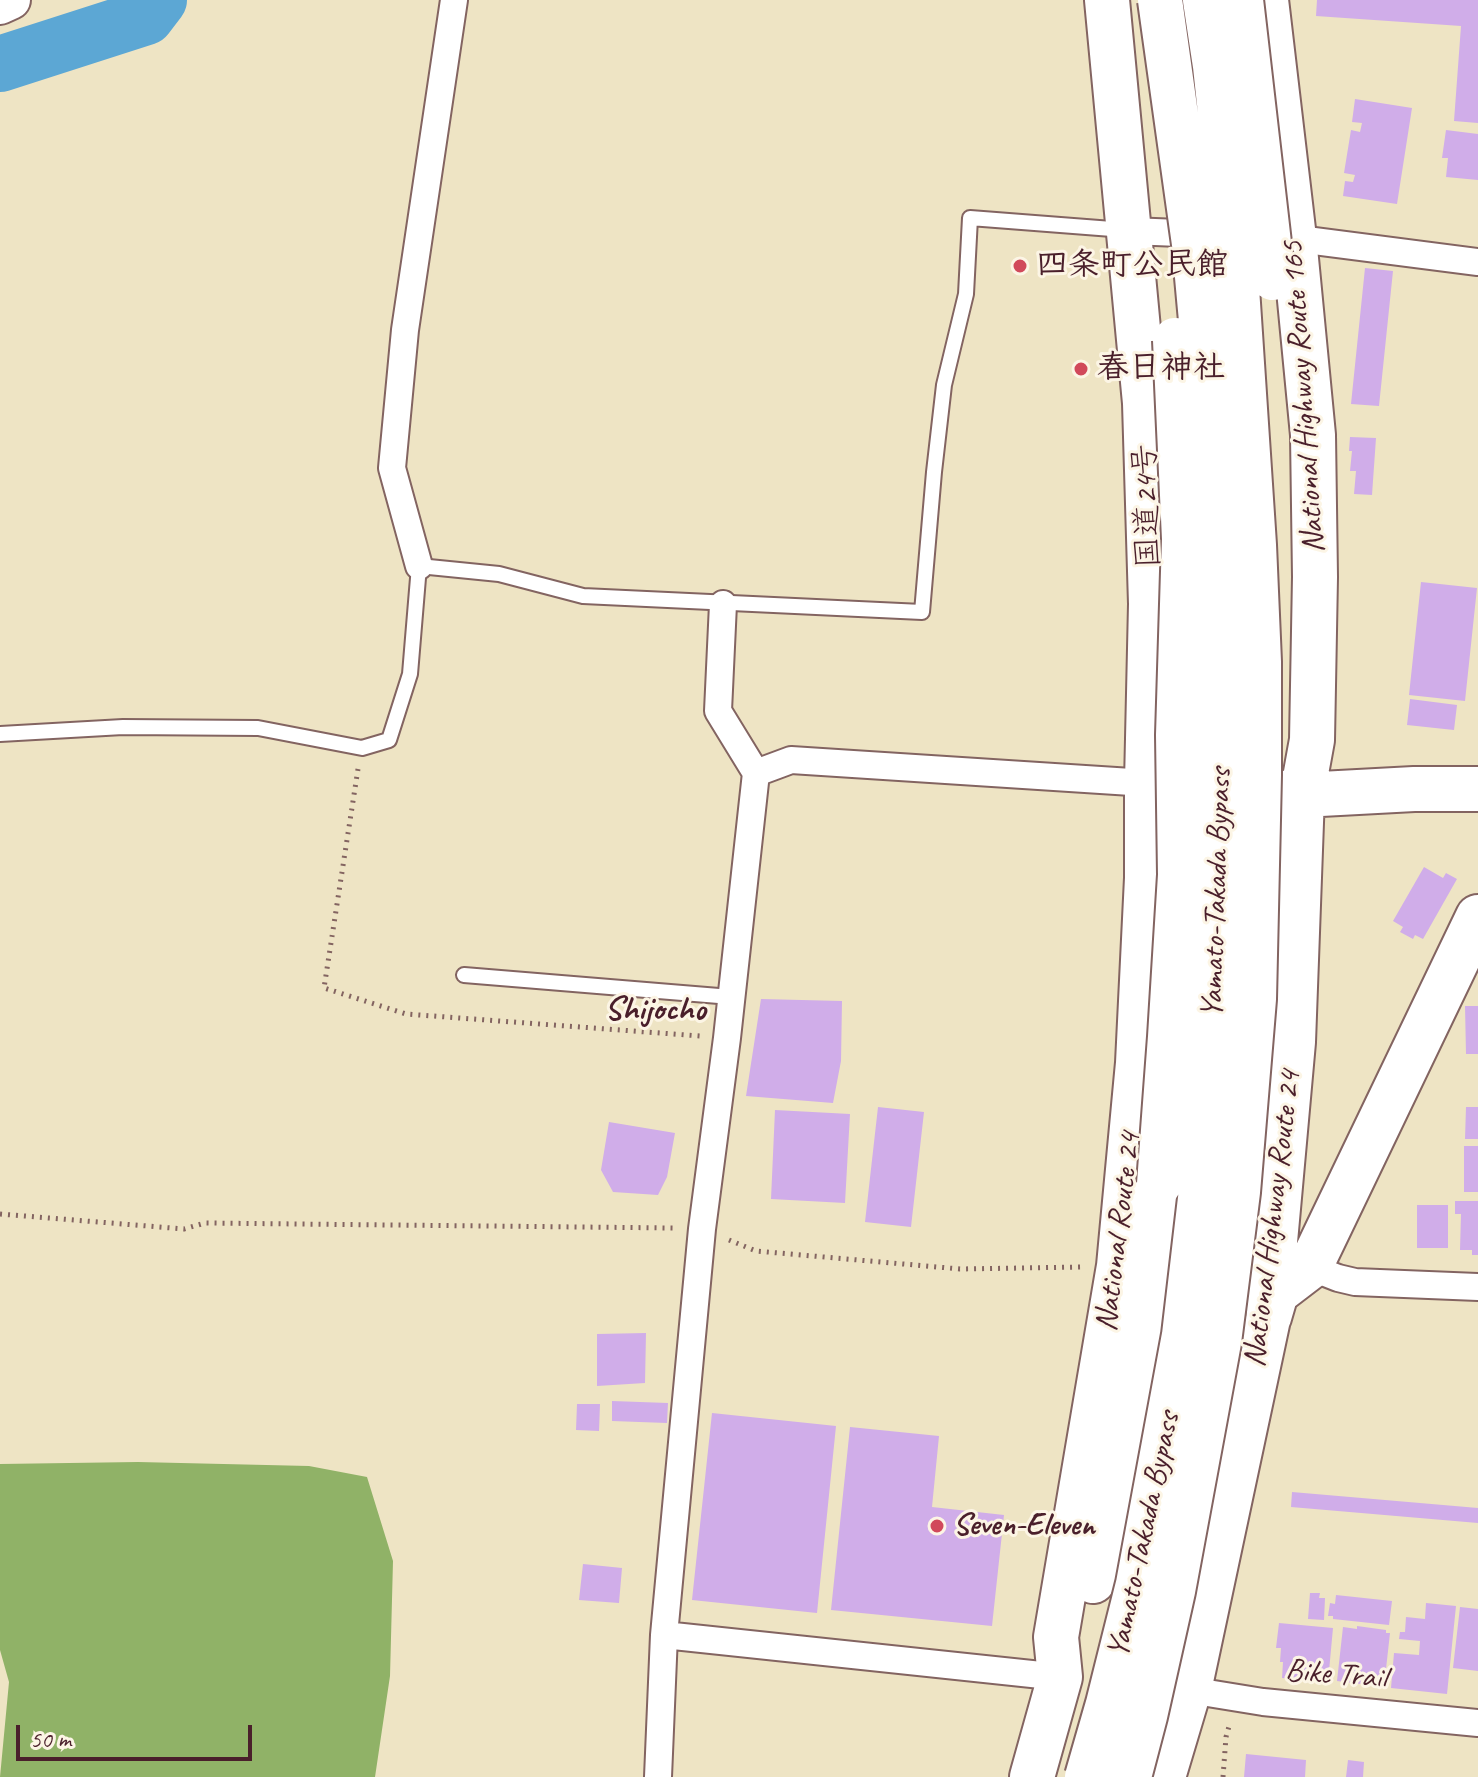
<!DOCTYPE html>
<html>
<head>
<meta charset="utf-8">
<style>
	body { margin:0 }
	#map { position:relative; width:1478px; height:1777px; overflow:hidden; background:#eee4c4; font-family:Caveat,sans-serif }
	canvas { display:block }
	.scale { position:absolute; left:16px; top:1725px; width:236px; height:36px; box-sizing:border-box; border:4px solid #4a1f2b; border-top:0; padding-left:10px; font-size:24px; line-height:28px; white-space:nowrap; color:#4a1f2b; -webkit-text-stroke:6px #fcf5e5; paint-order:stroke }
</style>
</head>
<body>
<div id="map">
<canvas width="1478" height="1777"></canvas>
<div class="scale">50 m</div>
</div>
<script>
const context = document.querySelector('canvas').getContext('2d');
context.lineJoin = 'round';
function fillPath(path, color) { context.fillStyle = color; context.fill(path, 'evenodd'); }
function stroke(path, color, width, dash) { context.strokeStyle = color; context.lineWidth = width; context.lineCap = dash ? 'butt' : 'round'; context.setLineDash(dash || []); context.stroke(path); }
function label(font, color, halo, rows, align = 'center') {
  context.font = font + ' Caveat,"Klee One",sans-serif'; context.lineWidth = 6; context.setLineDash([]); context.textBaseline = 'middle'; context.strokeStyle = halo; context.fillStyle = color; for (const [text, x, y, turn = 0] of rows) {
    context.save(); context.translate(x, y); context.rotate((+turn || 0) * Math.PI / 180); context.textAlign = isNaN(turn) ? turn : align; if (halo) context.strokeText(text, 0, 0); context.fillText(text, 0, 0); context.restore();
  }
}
fillPath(new Path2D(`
	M138,1462L309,1466L367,1477L393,1561L390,1676L375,1777H0L9,1682L0,1650V1464Z`), '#90b267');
stroke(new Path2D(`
	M0,64L146,17L159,0`), '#5ca7d4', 56);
fillPath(new Path2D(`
	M1317,0H1478V123L1454,121L1461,26L1316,16Z
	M1355,99L1412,108L1397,204L1343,196L1345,181L1353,182L1355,175L1344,173L1351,130L1360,132L1362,123L1352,122Z
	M1446,130L1478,134V180L1446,177L1448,158H1442Z
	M1365,268L1393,271L1379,406L1351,404Z
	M1350,437L1376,438L1372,495L1354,494L1356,471H1350L1352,451H1349Z
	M1421,582L1477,588L1465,701L1409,695Z
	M1410,699L1457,705L1454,730L1407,725Z
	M1424,867L1443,878L1446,873L1457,879L1423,939L1415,935L1413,939L1400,932L1403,927L1393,921Z
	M761,999L842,1001L841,1061L833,1103L746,1096Z
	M1465,1006H1478V1054H1466Z
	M878,1107L924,1112L911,1227L865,1222Z
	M1466,1107H1478V1139H1465Z
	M775,1110L850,1114L845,1203L771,1199Z
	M609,1122L675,1133L667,1177L658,1195L613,1192L601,1170Z
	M1464,1146H1478V1192H1464Z
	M1455,1201H1478V1255H1472V1250H1460L1461,1214H1455Z
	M1417,1205H1448V1248H1417Z
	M646,1333L645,1383L597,1386V1334Z
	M612,1401L668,1403L667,1423L612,1421Z
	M577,1404H600L599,1431L576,1430Z
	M712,1413L836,1426L817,1613L692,1600Z
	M850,1427L939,1436L932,1507L1004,1515L992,1626L831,1610Z
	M1292,1492L1478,1508V1523L1291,1507Z
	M583,1564L622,1568L619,1603L579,1600Z
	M1310,1593H1320L1319,1598H1325L1324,1620L1308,1619Z
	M1336,1595L1392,1601L1389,1625L1333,1619V1616H1328L1330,1603L1335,1604Z
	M1426,1603L1456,1606L1447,1694L1391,1688L1394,1653L1419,1655L1420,1641L1399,1639L1400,1632H1405L1406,1617L1425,1619Z
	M1460,1607L1478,1609V1671L1453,1668Z
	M1279,1623L1333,1628L1328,1682L1282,1678L1283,1662H1280L1281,1648H1276Z
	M1357,1626L1386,1630V1633H1390L1384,1687L1337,1681L1343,1627L1357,1629Z
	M1246,1754L1306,1760L1305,1777H1244Z
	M1348,1760L1364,1762L1363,1777H1346Z`), '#d0ade9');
const lane = new Path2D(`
	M0,734L123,727L258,728L362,748L389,740L410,674L419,566L499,574L583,596L922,612L934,472L944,385L966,294L970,218L1125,230
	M464,975L731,997`);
const street = new Path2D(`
	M1130,231L1204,234
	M1283,237L1478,262
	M419,566L392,468L405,330L454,0
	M756,773L791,760L1147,783
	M1310,1267L1338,1278L1355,1282L1478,1287
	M664,1635L1060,1677
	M1189,1690L1263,1702L1478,1723
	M658,1777L664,1635L702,1229L727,1038L756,773L718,711L723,604`);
const secondary = new Path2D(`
	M0,5L11,0`);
const highway = new Path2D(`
	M1273,792L1302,795L1414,789H1478
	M1269,1317L1276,1293L1310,1267L1478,917
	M1093,1581C1106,1527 1120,1474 1129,1420C1144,1342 1150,1263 1159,1184
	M1032,1777L1060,1677L1056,1637L1119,1266L1138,1063L1147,878V783L1151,604L1145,403L1107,0
	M1163,1777L1189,1690L1268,1319L1293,1042L1302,795L1312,740L1315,577L1313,435L1294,238L1266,0`);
stroke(lane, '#836461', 18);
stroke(street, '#836461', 30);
stroke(secondary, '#836461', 42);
stroke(highway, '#836461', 48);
stroke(new Path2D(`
	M358,769L324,988L406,1014L700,1036
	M0,1214L184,1229L205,1223L674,1228
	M729,1240L756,1251L960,1269L1084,1267
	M1223,1777L1226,1737L1230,1723`), '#836461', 5, [2, 6]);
stroke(lane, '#fff', 14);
stroke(street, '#fff', 26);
stroke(secondary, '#fff', 38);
stroke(highway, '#fff', 44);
const highwayBridge = new Path2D(`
	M1241,0L1273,278
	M1159,1184L1170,1037L1180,875L1178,735L1184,539L1175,340
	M1087,1777L1108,1704L1138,1584L1184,1335L1201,1190L1215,995L1221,774L1217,544L1208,397L1194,244L1160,0
	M1129,1777L1145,1716L1173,1591L1219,1342L1238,1192L1254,999L1259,775V662L1254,545L1234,243L1215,66L1205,0`);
stroke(highwayBridge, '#836461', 48, []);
stroke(highwayBridge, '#fff', 44);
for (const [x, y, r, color] of [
	[1020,266,8,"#d1495b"],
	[1081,369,8,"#d1495b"],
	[937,1526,8,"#d1495b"]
]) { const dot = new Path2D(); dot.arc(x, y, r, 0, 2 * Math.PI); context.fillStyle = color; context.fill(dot); stroke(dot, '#fcf5e5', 3); }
label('bold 32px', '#4a1f2b', '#fcf5e5', [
	["四条町公民館",1036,266],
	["春日神社",1097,369],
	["Seven-Eleven",953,1526]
], 'left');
label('32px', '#4a1f2b', '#fcf5e5', [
	["National Highway Route 165",1304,397,-94],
	["国道24号",1148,506,-92],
	["Yamato-Takada Bypass",1217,893,-88],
	["National Highway Route 24",1273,1219,-83],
	["National Route 24",1119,1232,-83],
	["Yamato-Takada Bypass",1144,1535,-78],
	["Bike Trail",1336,1675,5]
]);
label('bold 34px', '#4a1f2b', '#fcf5e5', [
	["Shijocho",655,1010]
]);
</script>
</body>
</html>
